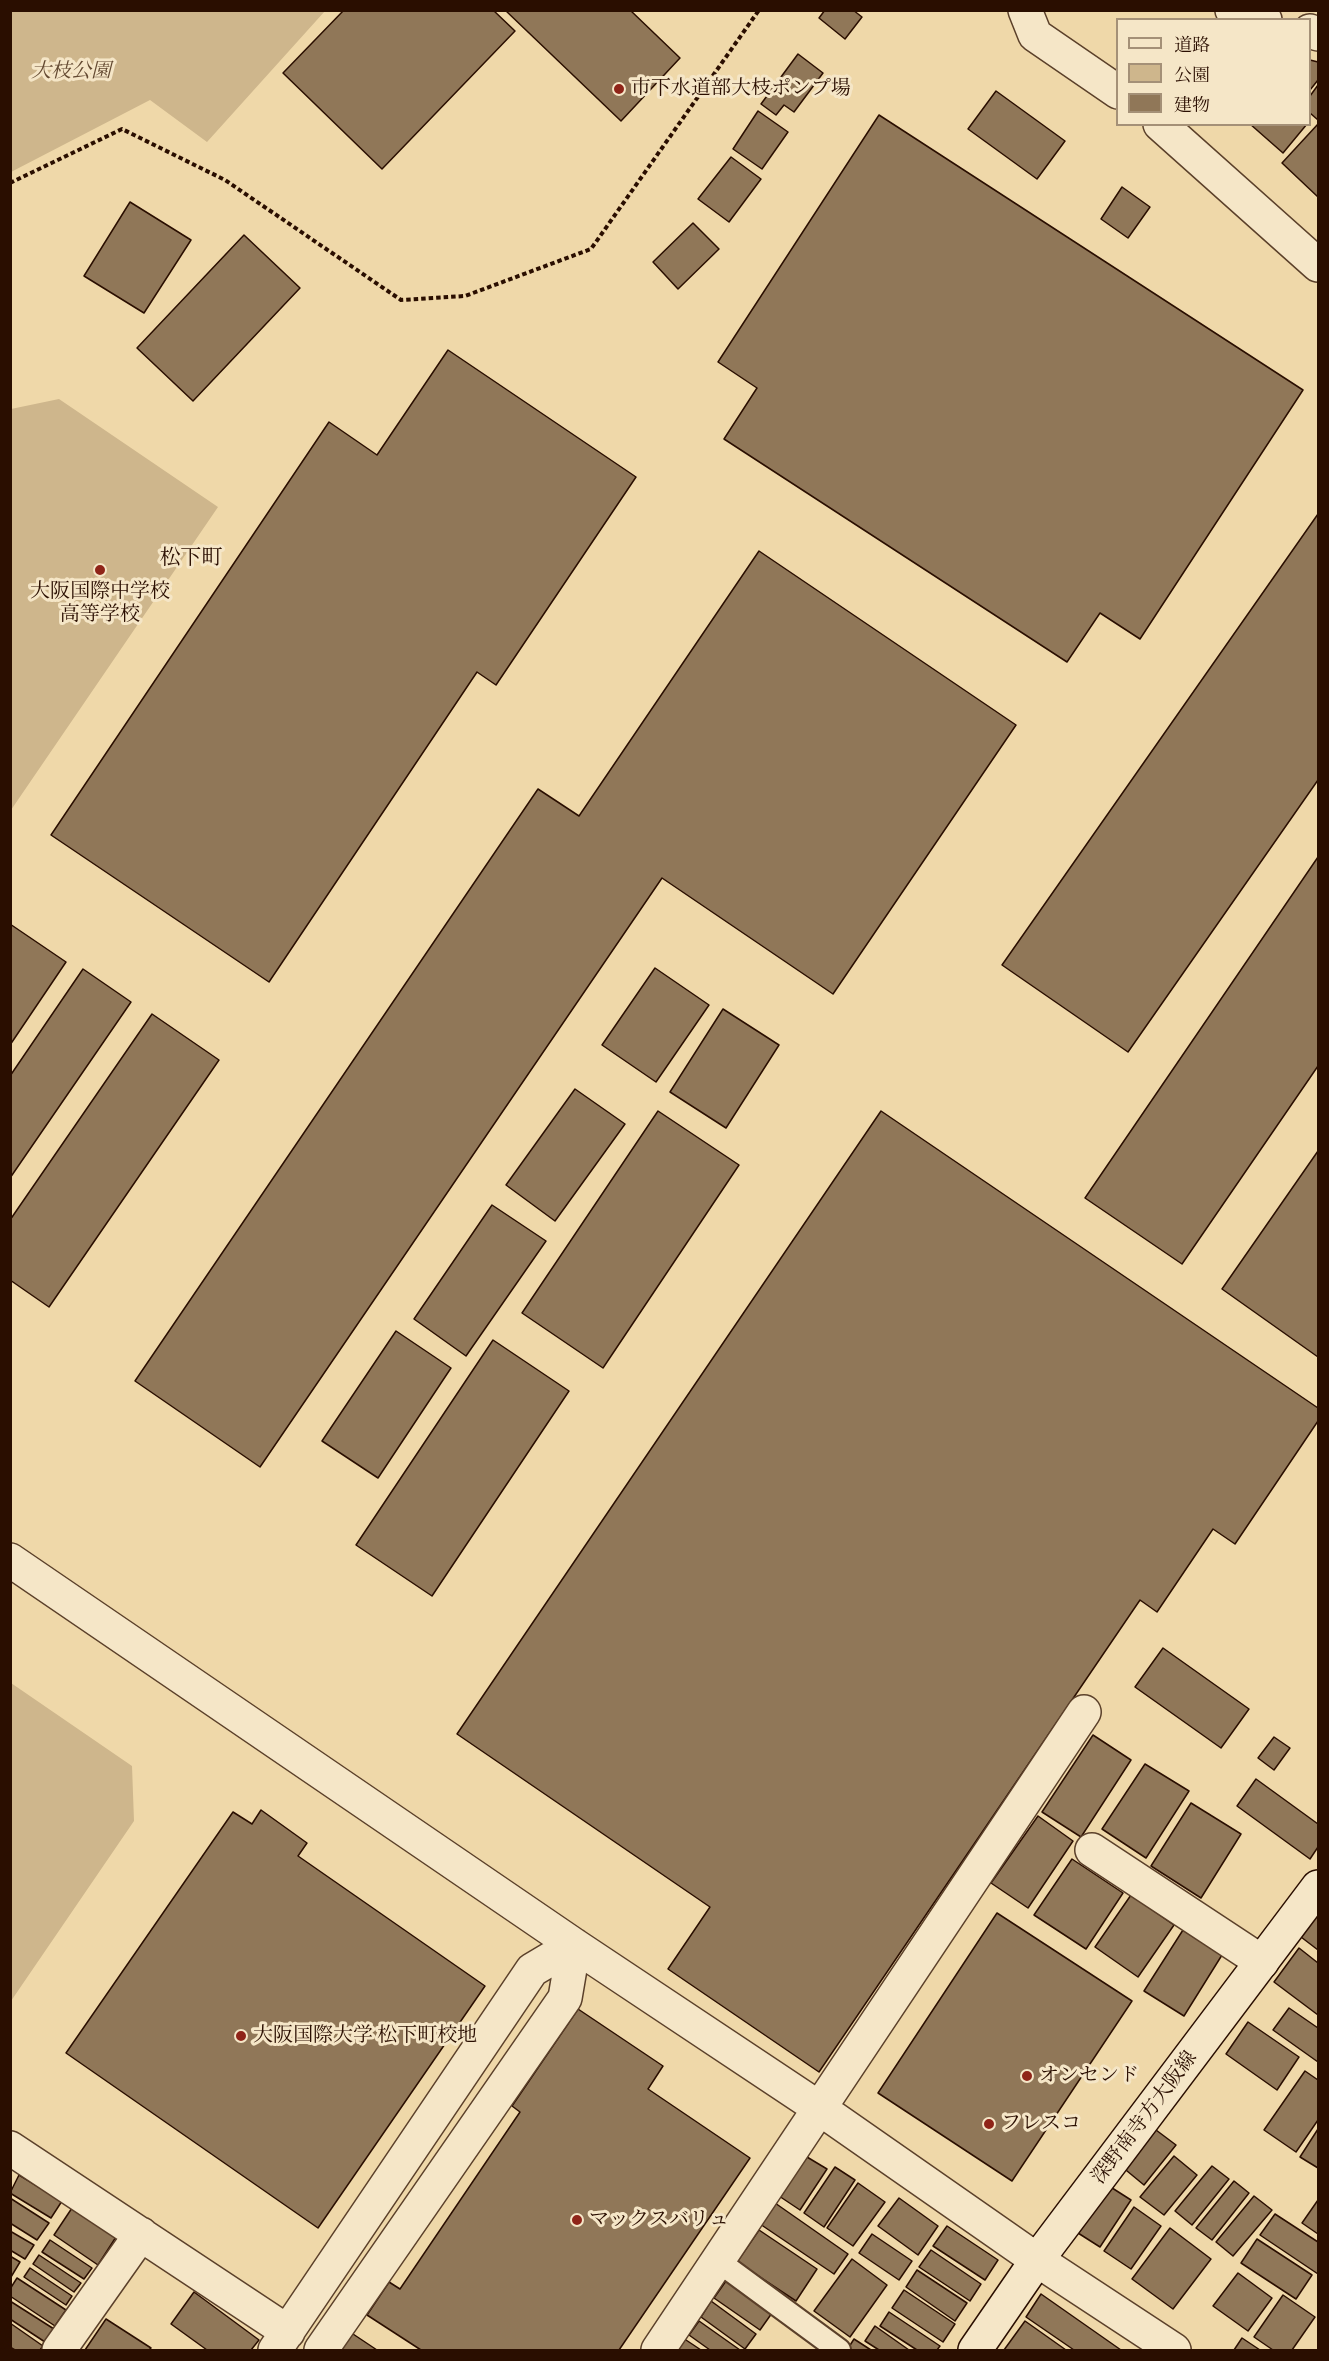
<!DOCTYPE html>
<html>
<head>
<meta charset="utf-8">
<style>
	body { margin:0 }
	#map { position:relative; width:1329px; height:2361px; overflow:hidden; background:#efd8a9; font-family:"IM FELL French Canon","Noto Serif JP",serif }
	canvas { display:block }
	.frame { position:absolute; inset:0; border:12px solid #2a0e00; pointer-events:none }
	.legend { position:absolute; left:1116px; top:18px; width:195px; height:108px; box-sizing:border-box; background:#f5e6c7; border:2px solid #a49077; margin:0; padding:8px 10px; list-style:none; font-size:18px; color:#2a0e00 }
	.legend li { display:flex; align-items:center; gap:12px; height:30px }
	.legend b { width:30px; border:2px solid #a49077 }
</style>
</head>
<body>
<div id="map">
<canvas width="1329" height="2361"></canvas>
<div class="frame"></div>
<ul class="legend">
<li><b style="height:8px;background:#f5e6c7"></b>道路</li>
<li><b style="height:16px;background:#ceb68c"></b>公園</li>
<li><b style="height:16px;background:#907758"></b>建物</li>
</ul>
</div>
<script>
const context = document.querySelector('canvas').getContext('2d');
context.lineJoin = 'round';
function fillPath(path, color) { context.fillStyle = color; context.fill(path, 'evenodd'); }
function stroke(path, color, width, dash) { context.strokeStyle = color; context.lineWidth = width; context.lineCap = dash ? 'butt' : 'round'; context.setLineDash(dash || []); context.stroke(path); }
function label(font, color, halo, rows, align = 'center') {
  context.font = font + ' "IM FELL French Canon","Noto Serif JP",serif'; context.lineWidth = 6; context.setLineDash([]); context.textBaseline = 'middle'; context.strokeStyle = halo; context.fillStyle = color; for (const [text, x, y, turn = 0] of rows) {
    context.save(); context.translate(x, y); context.rotate((+turn || 0) * Math.PI / 180); context.textAlign = isNaN(turn) ? turn : align; if (halo) context.strokeText(text, 0, 0); context.fillText(text, 0, 0); context.restore();
  }
}
fillPath(new Path2D(`
	M11,10H325V11L207,142L150,100L11,172Z
	M59,399L218,507L11,810V409Z
	M11,1683L132,1766L134,1821L11,2001Z`), '#ceb68c');
const building = new Path2D(`
	M344,10H493L515,31L382,169L283,73Z
	M505,10H630L680,58L621,121Z
	M825,10H853L862,17L845,39L819,18Z
	M798,54L823,73L794,112L784,105L776,115L761,104Z
	M1310,60L1318,62V80L1310,90Z
	M1318,85V120L1310,113V96Z
	M996,91L1065,141L1037,179L968,129Z
	M758,111L788,132L762,169L733,149Z
	M879,115L1303,390L1140,639L1100,613L1067,662L724,439L757,388L718,362Z
	M1250,124H1307L1283,153Z
	M1318,124V197L1282,163Z
	M731,157L761,179L729,222L698,199Z
	M1122,187L1150,207L1128,238L1101,219Z
	M130,202L191,240L144,313L84,276Z
	M693,223L719,249L678,289L653,262Z
	M244,235L300,288L193,401L137,348Z
	M448,350L636,477L496,685L477,672L269,982L51,835L329,422L377,455Z
	M1318,514V780L1128,1052L1002,965Z
	M759,551L1016,725L833,994L662,878L260,1467L135,1381L538,789L579,816Z
	M1318,857V1066L1182,1264L1085,1198Z
	M10,924L66,962L10,1045Z
	M655,968L709,1005L656,1082L602,1045Z
	M83,969L131,1002L10,1178V1076Z
	M723,1009L779,1045L726,1128L670,1092Z
	M152,1014L219,1060L49,1307L10,1280V1220Z
	M575,1089L625,1124L555,1221L506,1185Z
	M658,1111L739,1165L603,1368L522,1313Z
	M881,1111L1318,1408V1421L1235,1544L1213,1529L1157,1612L1140,1600L819,2072L668,1969L710,1907L457,1734Z
	M1318,1151V1357L1222,1289Z
	M492,1205L546,1241L466,1356L414,1319Z
	M396,1331L451,1368L378,1478L322,1441Z
	M493,1340L569,1391L432,1596L356,1545Z
	M1163,1648L1249,1709L1221,1748L1135,1687Z
	M1093,1735L1131,1760L1081,1837L1042,1812Z
	M1274,1737L1290,1748L1274,1770L1258,1758Z
	M1145,1764L1189,1791L1146,1858L1102,1829Z
	M1256,1779L1318,1824V1847L1310,1859L1237,1806Z
	M1191,1803L1241,1834L1201,1898L1151,1866Z
	M261,1810L307,1843L298,1856L485,1986L318,2228L66,2053L233,1812L252,1824Z
	M1038,1816L1073,1841L1028,1908L991,1883Z
	M1072,1859L1123,1893L1086,1949L1034,1915Z
	M1131,1895L1174,1925L1138,1977L1095,1947Z
	M997,1913L1132,2001L1012,2181L878,2093Z
	M1318,1914V1950L1301,1937Z
	M1183,1930L1222,1955L1184,2016L1144,1991Z
	M1299,1948L1318,1963V2015L1274,1982Z
	M1289,2008L1318,2028V2062L1273,2030Z
	M578,2009L663,2066L648,2089L750,2158L619,2350H421L367,2315L389,2282L400,2289L520,2112L512,2106Z
	M1248,2022L1299,2057L1277,2090L1226,2054Z
	M1305,2071L1318,2080V2120L1296,2152L1264,2130Z
	M1152,2127L1176,2145L1144,2185L1121,2166Z
	M1318,2129V2168L1300,2157Z
	M802,2154L827,2169L800,2210L776,2194Z
	M1174,2156L1197,2175L1164,2215L1140,2197Z
	M1212,2166L1229,2179L1192,2225L1175,2211Z
	M835,2167L855,2180L824,2227L804,2213Z
	M19,2175L62,2201L51,2218L10,2193Z
	M1234,2181L1249,2193L1212,2240L1196,2228Z
	M858,2183L885,2202L853,2246L827,2228Z
	M1109,2186L1131,2200L1100,2247L1078,2233Z
	M1254,2196L1272,2210L1233,2256L1216,2242Z
	M10,2198L49,2223L37,2240L10,2223Z
	M899,2198L938,2226L918,2255L878,2226Z
	M1318,2200V2234L1302,2223Z
	M775,2203L848,2254L834,2274L760,2224Z
	M1134,2207L1161,2226L1131,2269L1104,2251Z
	M72,2208L116,2237L98,2265L54,2235Z
	M1275,2214L1318,2242V2274L1260,2235Z
	M947,2226L998,2260L985,2280L933,2246Z
	M1170,2228L1211,2259L1173,2309L1132,2279Z
	M759,2230L817,2269L796,2301L737,2262Z
	M10,2231L34,2245L25,2259L10,2250Z
	M872,2234L912,2261L899,2280L859,2253Z
	M1257,2239L1312,2275L1296,2299L1241,2263Z
	M50,2240L92,2268L84,2279L42,2252Z
	M931,2250L981,2284L970,2301L919,2267Z
	M39,2255L81,2283L74,2292L33,2264Z
	M10,2256L20,2262L11,2277H10Z
	M852,2259L887,2285L850,2337L814,2311Z
	M30,2268L72,2296L66,2305L24,2277Z
	M917,2270L967,2303L955,2321L906,2287Z
	M1238,2273L1272,2298L1248,2331L1213,2306Z
	M17,2278L66,2310L55,2326L10,2296V2289Z
	M726,2281L772,2313L760,2330L714,2298Z
	M904,2290L955,2324L943,2342L892,2308Z
	M194,2292L259,2340L251,2350H207L171,2324Z
	M1041,2294L1121,2350H1074L1026,2317Z
	M1283,2295L1315,2317L1292,2350H1273L1254,2337Z
	M10,2301L54,2329L45,2342L10,2319Z
	M711,2301L756,2334L745,2349L701,2317Z
	M889,2312L940,2346L937,2350H917L880,2326Z
	M106,2319L151,2348L149,2350H85Z
	M699,2321L740,2350H710L689,2335Z
	M1025,2321L1066,2350H1004Z
	M10,2323L43,2346L40,2350H15L10,2347Z
	M875,2326L909,2350H879L865,2341Z
	M344,2328L377,2350H330Z
	M683,2338L701,2350H674Z
	M1242,2338L1260,2350H1234Z
	M854,2339L871,2350H847Z`);
fillPath(building, '#907758');
stroke(building, '#2a0e00', 1.5);
const service = new Path2D(`
	M718,2261L839,2350`);
const minor = new Path2D(`
	M1025,10L1035,35L1118,92
	M1160,124L1318,265
	M10,1560L574,1945L819,2108L1037,2260L1174,2350
	M1092,1850L1262,1962
	M10,2148L288,2332
	M59,2350L141,2234
	M275,2350L532,1970L574,1945
	M321,2350L565,1998L574,1945
	M658,2350L1084,1712`);
const tertiary = new Path2D(`
	M1232,10L1265,20
	M1310,31L1318,34`);
const secondary = new Path2D(`
	M975,2350L1037,2260L1318,1887`);
stroke(service, '#5b402a', 26);
stroke(minor, '#5b402a', 36);
stroke(tertiary, '#5b402a', 36);
stroke(secondary, '#2a0e00', 36);
stroke(new Path2D(`
	M10,183L122,129L225,180L401,300L465,296L591,249L759,10`), '#2a0e00', 4, [4.5, 3]);
stroke(service, '#f5e6c7', 22);
stroke(minor, '#f5e6c7', 33);
stroke(tertiary, '#f5e6c7', 33);
stroke(secondary, '#f5e6c7', 33);
for (const [x, y, r, color] of [
	[619,89,6,"#8f2418"],
	[100,570,6,"#8f2418"],
	[241,2036,6,"#8f2418"],
	[1027,2076,6,"#8f2418"],
	[989,2124,6,"#8f2418"],
	[577,2220,6,"#8f2418"]
]) { const dot = new Path2D(); dot.arc(x, y, r, 0, 2 * Math.PI); context.fillStyle = color; context.fill(dot); stroke(dot, '#f5e6c7', 2); }
label('italic 20px', '#634931', '#f5e6c7', [
	["大枝公園",71,72]
]);
label('20px', '#2a0e00', '#f5e6c7', [
	["市下水道部大枝ポンプ場",631,89],
	["大阪国際中学校",100,592,"center"],
	["高等学校",100,615,"center"],
	["大阪国際大学 松下町校地",253,2036],
	["オンセンド",1039,2076],
	["フレスコ",1001,2124],
	["マックスバリュ",589,2220]
], 'left');
label('20px', '#2a0e00', '#f5e6c7', [
	["深野南寺方大阪線",1145,2118,-53]
]);
label('21px', '#2a0e00', '#f5e6c7', [
	["松下町",191,559]
]);
</script>
</body>
</html>
